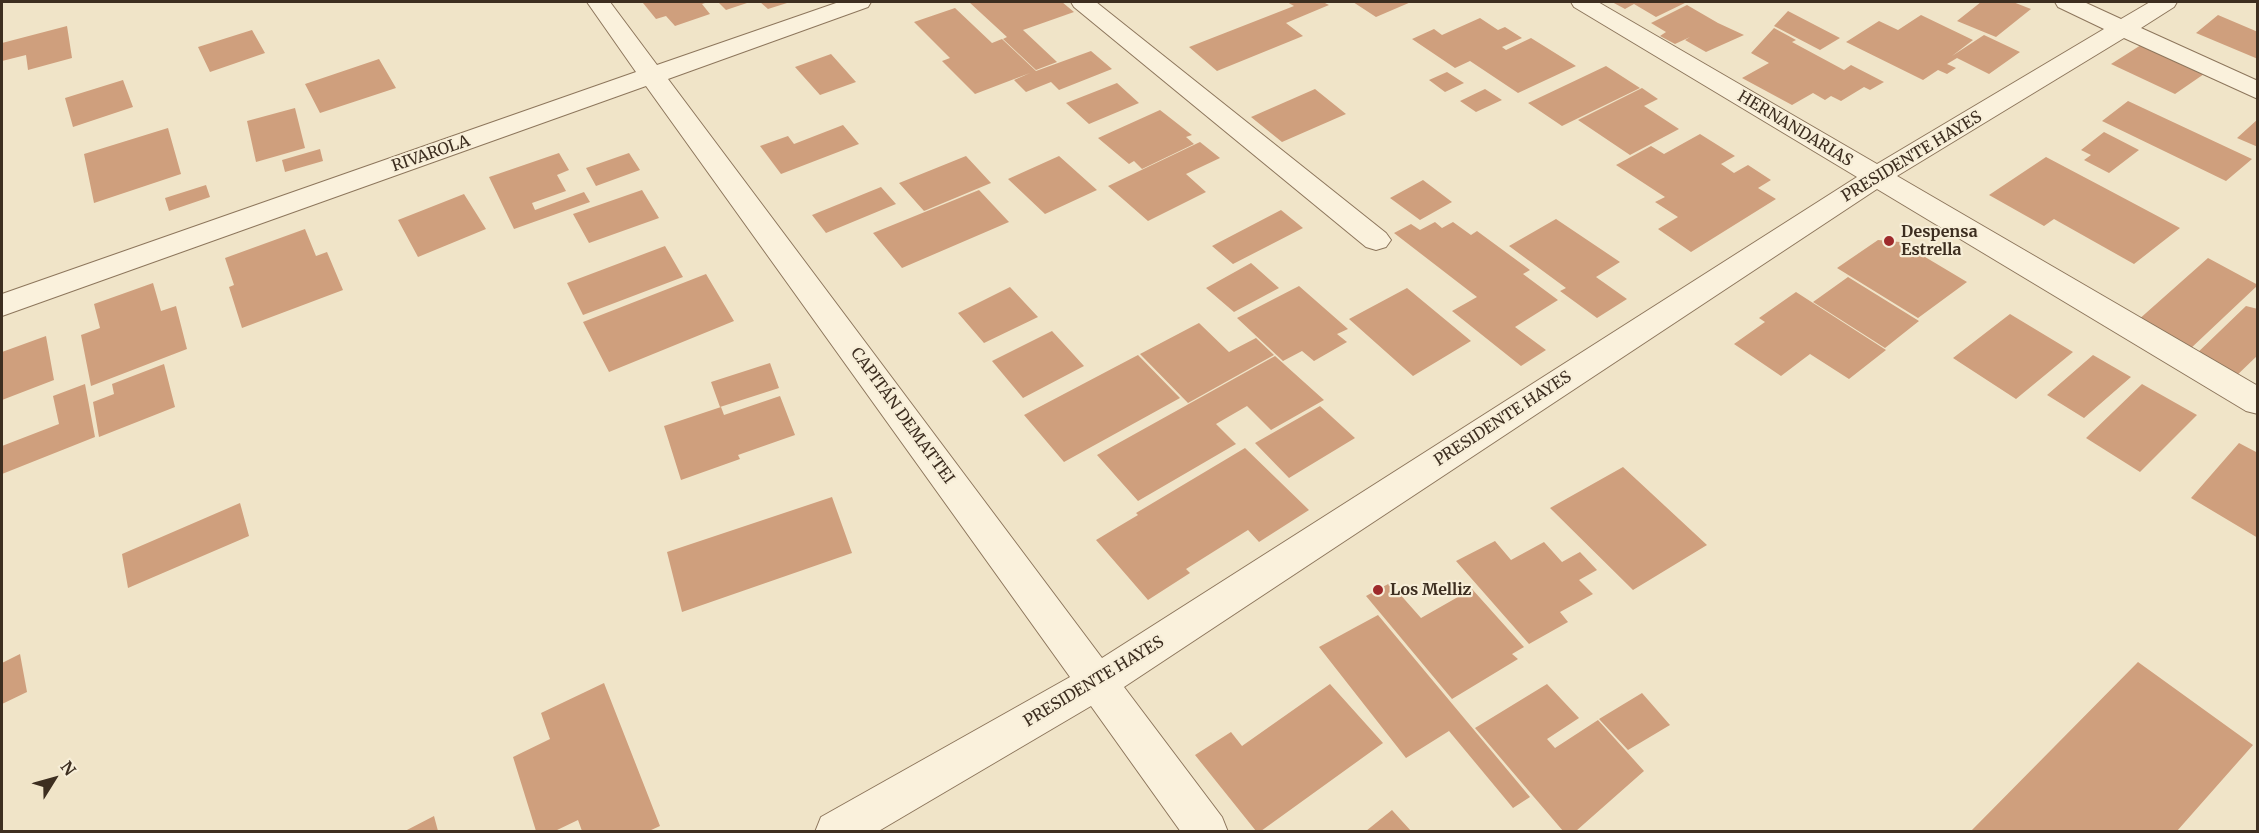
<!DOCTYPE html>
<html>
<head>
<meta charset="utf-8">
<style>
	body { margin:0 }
	#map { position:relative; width:2259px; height:833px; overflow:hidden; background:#f0e4c8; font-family:Merriweather,serif }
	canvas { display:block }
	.frame { position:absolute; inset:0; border:3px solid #3d2e20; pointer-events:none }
	.north { position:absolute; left:24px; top:749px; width:60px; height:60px; -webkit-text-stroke:4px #f7eed8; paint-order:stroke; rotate:53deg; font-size:16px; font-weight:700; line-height:24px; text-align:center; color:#3d2e20 }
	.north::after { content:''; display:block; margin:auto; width:21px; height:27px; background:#3d2e20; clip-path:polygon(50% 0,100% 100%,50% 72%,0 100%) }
</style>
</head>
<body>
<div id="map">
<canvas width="2259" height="833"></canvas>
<div class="frame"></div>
<div class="north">N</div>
</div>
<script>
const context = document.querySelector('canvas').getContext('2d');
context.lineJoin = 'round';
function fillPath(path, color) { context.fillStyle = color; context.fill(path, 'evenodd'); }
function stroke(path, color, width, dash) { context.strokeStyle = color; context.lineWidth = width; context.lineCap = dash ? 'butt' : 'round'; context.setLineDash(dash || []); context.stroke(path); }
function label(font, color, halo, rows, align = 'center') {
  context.font = font + ' Merriweather,serif'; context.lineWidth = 4.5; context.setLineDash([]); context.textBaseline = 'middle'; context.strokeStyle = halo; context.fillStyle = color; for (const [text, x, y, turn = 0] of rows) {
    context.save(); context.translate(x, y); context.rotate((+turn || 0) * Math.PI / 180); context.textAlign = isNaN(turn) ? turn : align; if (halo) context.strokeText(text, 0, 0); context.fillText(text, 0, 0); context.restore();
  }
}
fillPath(new Path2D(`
	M648,2H708L702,4L710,14L675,26L666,16L656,19L643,3Z
	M718,2H750L726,10Z
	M760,2H785L787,3L768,9Z
	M969,2H1062L1074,12L1023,30L1057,62L1036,70L1003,39L1007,37Z
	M1287,2H1323L1329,5L1286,23L1303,36L1217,71L1189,47L1294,6Z
	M1353,2H1411L1376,17Z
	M1612,2H1687L1656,17L1634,4L1625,9Z
	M1981,2H2013L2031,9L1996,37L1957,21Z
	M1687,5L1718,23L1744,35L1706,52L1685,40L1690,37L1675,44L1660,36L1666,32L1651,23Z
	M955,8L992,43L1002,39L1036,71L1091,51L1112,69L1059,90L1051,82L1026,92L1014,80L1030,73L975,94L942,61L950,58L914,22Z
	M1788,11L1840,38L1820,50L1774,26Z
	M1921,15L1973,40L1952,56L1984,35L2020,52L1989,74L1957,58L1947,64L1956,68L1947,74L1938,70L1923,80L1846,42L1879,21L1898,30Z
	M2218,15L2258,32V59L2196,33Z
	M1480,18L1498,30L1505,27L1522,38L1502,47L1506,50L1531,38L1576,66L1518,93L1470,61L1455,68L1412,39L1434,29L1442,35Z
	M67,26L72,58L28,70L26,55L2,61V43Z
	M1774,28L1796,40L1792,42L1844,70L1851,65L1884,82L1870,90L1864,87L1841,101L1831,96L1825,100L1813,93L1792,105L1742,78L1769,63L1751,53Z
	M252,30L265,53L210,72L198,47Z
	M2141,45L2204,74L2175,94L2111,64Z
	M831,54L856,82L820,95L795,67Z
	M379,59L396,88L320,113L305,84Z
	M1606,66L1640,88L1562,126L1528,103Z
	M1447,72L1464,83L1445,92L1429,80Z
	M123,80L133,107L73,127L65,98Z
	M1117,83L1139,103L1089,124L1066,103Z
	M1642,88L1658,99L1644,106L1679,129L1630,155L1578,120Z
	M1315,89L1346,114L1282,142L1251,117Z
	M1485,89L1502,100L1476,112L1460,101Z
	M2128,101L2252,159L2226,181L2102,121Z
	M295,108L305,148L256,162L247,121Z
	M1160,110L1192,135L1186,137L1194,144L1142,169L1134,161L1129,164L1098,138Z
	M2258,119V147L2237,138Z
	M843,125L859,144L781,174L760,146L788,136L794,144Z
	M168,128L181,174L94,203L84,154Z
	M2104,132L2139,150L2109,173L2084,160L2091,155L2081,150Z
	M1700,134L1735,156L1721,164L1734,173L1748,165L1771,180L1758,188L1776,199L1691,252L1658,229L1678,217L1655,202L1665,197L1616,165L1651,146L1664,154Z
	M1200,142L1220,158L1186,174L1206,192L1148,221L1108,186Z
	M320,149L323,161L285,172L282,160Z
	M559,153L569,170L557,175L566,191L532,203L535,210L584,192L590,202L514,229L489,177Z
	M629,153L640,170L596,186L586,168Z
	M966,156L991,183L924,211L899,183Z
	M1059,156L1097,190L1045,214L1008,179Z
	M2046,157L2101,186L2180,228L2134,264L2054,219L2044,226L1989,195Z
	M1423,180L1452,202L1420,220L1390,198Z
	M206,185L210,197L169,211L165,198Z
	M881,187L896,204L826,233L812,215Z
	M642,190L659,218L589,243L573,214Z
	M979,190L1009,222L902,268L873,233Z
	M464,194L486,229L418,257L398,220Z
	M1281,210L1303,228L1233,264L1212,246Z
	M1556,219L1620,262L1596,277L1627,299L1597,318L1560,291L1566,288L1509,246Z
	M1435,222L1442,228L1453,222L1471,235L1477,231L1530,270L1523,274L1558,300L1515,327L1546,350L1521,366L1452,311L1477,297L1394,233L1411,224L1420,230Z
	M305,229L316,256L327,252L343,290L242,328L229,287L234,285L225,258Z
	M1878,240L1900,242L1967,282L1918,318L1837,268Z
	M665,246L683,277L583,315L567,283Z
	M2208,258L2258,285L2189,350L2137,321Z
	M1251,263L1279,288L1234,312L1206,288Z
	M706,274L734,321L609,372L583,322Z
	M1848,277L1919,321L1885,348L1813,302Z
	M153,283L161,311L176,306L187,349L91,386L81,335L100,328L94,304Z
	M1299,286L1348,329L1337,334L1347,342L1314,361L1302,351L1283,361L1237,318Z
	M1010,287L1038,317L984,343L958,313Z
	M1407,288L1471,341L1413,376L1349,319Z
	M1796,292L1886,350L1849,379L1810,354L1781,376L1734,344L1765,322L1759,318Z
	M2246,306L2258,309V355L2233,379L2193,357Z
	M2010,314L2073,352L2016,399L1953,358Z
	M1199,323L1229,352L1256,338L1274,355L1188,403L1140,354Z
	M1052,331L1084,366L1023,398L992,361Z
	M46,336L54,380L2,400V352Z
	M1138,355L1180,398L1064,462L1024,415Z
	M2093,355L2131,377L2084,418L2047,395Z
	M1275,356L1324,400L1271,430L1247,406L1216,424L1236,444L1138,501L1097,455Z
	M770,363L779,388L720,407L711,382Z
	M164,364L175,407L99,437L93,402L114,394L112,384Z
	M85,384L95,437L2,474V446L59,424L53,396Z
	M2142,384L2197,415L2140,472L2086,438Z
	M780,396L795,435L738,455L740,459L681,480L664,426L721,407L724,415Z
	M1320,406L1355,438L1289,478L1255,443Z
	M2239,443L2258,453V538L2191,498Z
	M1245,448L1309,510L1259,542L1248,530L1186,569L1190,573L1148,600L1096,540L1138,515L1136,513Z
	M1623,467L1707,545L1633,590L1550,508Z
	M832,497L852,553L682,612L667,552Z
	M240,503L249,536L128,588L122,554Z
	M1495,541L1511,560L1544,542L1562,562L1580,552L1597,570L1579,580L1593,594L1560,612L1568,622L1529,644L1456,561Z
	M1390,583L1421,618L1472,589L1524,647L1512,654L1518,659L1452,699L1366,596Z
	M1378,615L1530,797L1513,808L1449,731L1406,758L1319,647Z
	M20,654L27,692L2,704V663Z
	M2138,662L2253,745L2177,831H1971Z
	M604,683L660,826L649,831H582L578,820L555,831H536L513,757L550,739L541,713Z
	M1330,684L1383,743L1261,831H1256L1195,755L1231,732L1242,746Z
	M1547,684L1579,718L1547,739L1555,748L1598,720L1644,771L1576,831H1563L1475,728Z
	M1642,693L1670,725L1628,750L1599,719Z
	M1392,810L1411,831H1366Z
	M434,816L438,831H405Z`), '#cf9f7d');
const minor = new Path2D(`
	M587,2H610L657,65L839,2H871L868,7L668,79L1102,658L1857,177L1574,7L1571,2H1598L1877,164L2104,29L2058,7L2055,2H2084L2121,19L2150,2H2177L2174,7L2141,28L2258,81V99L2124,38L1897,176L2258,386V414L2246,411L1877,189L1124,687L1222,817L1228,832H1181L1091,706L877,832H815L821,817L1070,677L646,86L2,316V294L636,72Z
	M1071,2H1096L1386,233L1391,240L1386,247L1376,250L1366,247L1074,7Z`);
stroke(minor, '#8d765c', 2);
fillPath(minor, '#faf1dc');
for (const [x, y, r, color] of [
	[1889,241,6,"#9e2a2b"],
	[1378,590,6,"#9e2a2b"]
]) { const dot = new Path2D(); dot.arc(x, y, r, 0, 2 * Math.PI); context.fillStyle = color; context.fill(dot); stroke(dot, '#f7eed8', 2); }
label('16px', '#3d2e20', '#f7eed8', [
	["HERNANDARIAS",1795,129,31],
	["RIVAROLA",431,154,-19],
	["PRESIDENTE HAYES",1912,157,-31],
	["CAPITÁN DEMATTEI",902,416,54],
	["PRESIDENTE HAYES",1503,419,-33],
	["PRESIDENTE HAYES",1094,682,-31]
]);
label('bold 16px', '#3d2e20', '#f7eed8', [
	["Despensa",1901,232],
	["Estrella",1901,250],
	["Los Melliz",1390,590]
], 'left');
</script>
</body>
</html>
